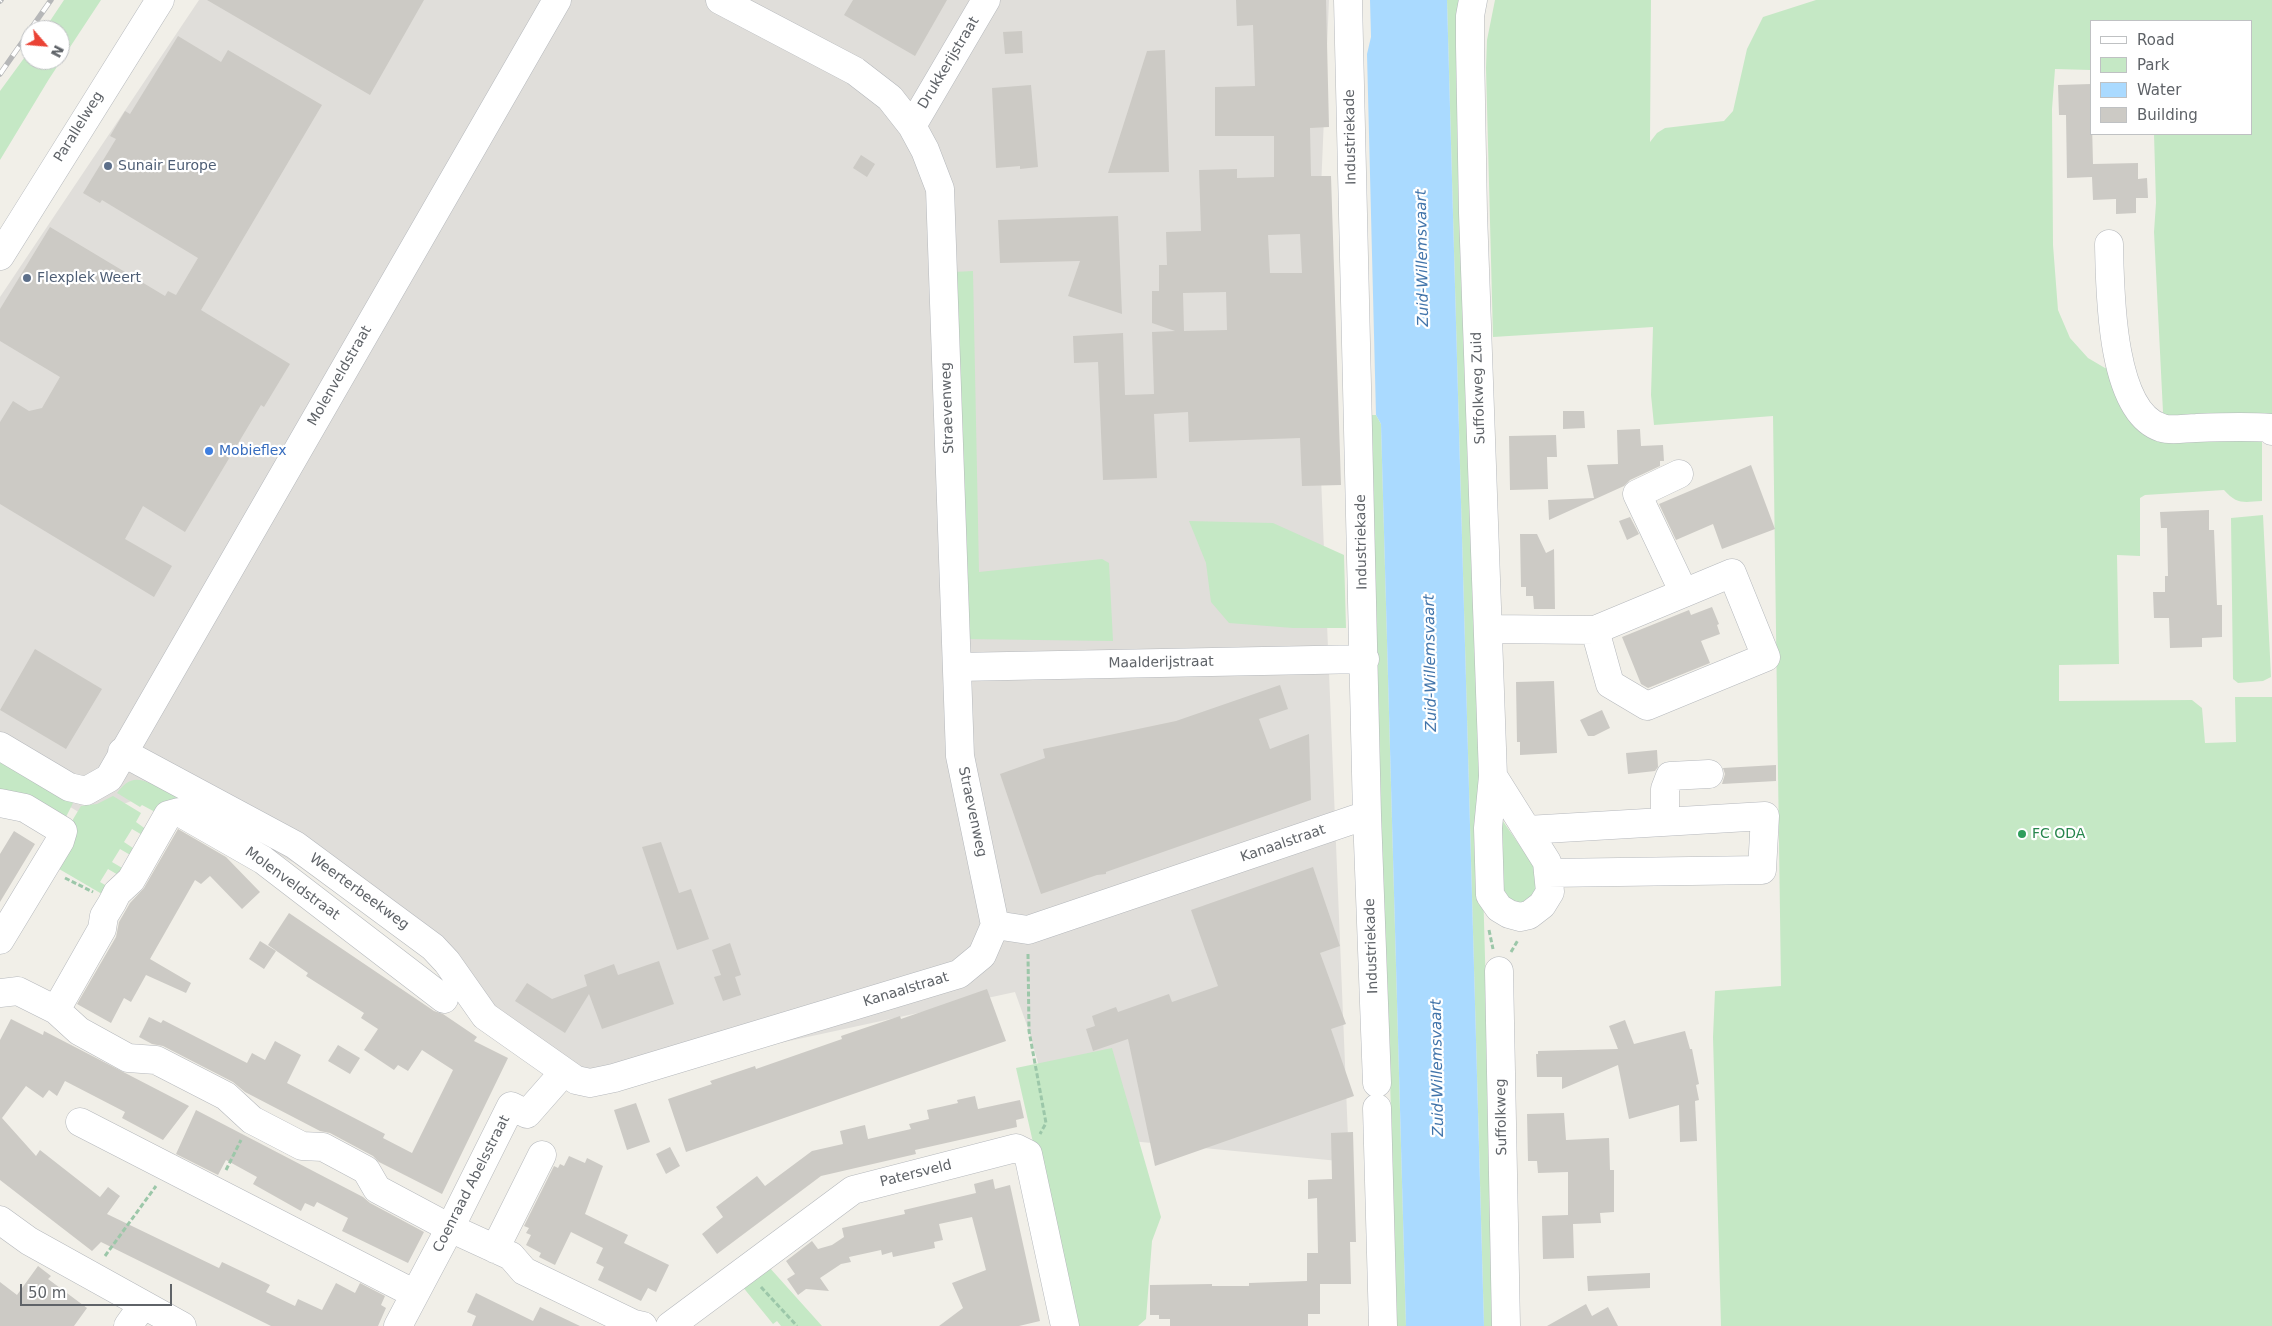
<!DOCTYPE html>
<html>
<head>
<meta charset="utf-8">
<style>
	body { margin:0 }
	#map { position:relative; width:2272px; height:1326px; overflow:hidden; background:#f1efe8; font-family:"DejaVu Sans",sans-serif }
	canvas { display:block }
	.legend { position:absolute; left:2090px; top:20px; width:162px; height:115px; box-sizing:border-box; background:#fff; border:1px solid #bfc1c3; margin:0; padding:6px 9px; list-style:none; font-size:15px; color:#5f6368 }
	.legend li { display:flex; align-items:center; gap:10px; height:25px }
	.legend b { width:25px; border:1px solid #bfc1c3 }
	.north { position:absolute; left:20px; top:20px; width:50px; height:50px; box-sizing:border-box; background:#fff; border:1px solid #bfc1c3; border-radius:50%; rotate:117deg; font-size:14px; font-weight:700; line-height:20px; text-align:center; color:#5f6368 }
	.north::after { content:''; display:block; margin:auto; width:18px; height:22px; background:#ea4335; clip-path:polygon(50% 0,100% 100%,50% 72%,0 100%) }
	.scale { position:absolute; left:20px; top:1284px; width:152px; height:22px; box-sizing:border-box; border:2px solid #5f6368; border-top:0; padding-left:6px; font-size:15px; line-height:18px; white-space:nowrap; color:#5f6368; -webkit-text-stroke:4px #fff; paint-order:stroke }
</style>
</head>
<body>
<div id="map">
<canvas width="2272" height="1326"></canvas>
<ul class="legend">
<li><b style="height:6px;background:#fff"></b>Road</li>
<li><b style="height:14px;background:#c5e8c5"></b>Park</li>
<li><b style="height:14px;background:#aadaff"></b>Water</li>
<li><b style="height:14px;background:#cccac5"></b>Building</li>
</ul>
<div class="north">N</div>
<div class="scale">50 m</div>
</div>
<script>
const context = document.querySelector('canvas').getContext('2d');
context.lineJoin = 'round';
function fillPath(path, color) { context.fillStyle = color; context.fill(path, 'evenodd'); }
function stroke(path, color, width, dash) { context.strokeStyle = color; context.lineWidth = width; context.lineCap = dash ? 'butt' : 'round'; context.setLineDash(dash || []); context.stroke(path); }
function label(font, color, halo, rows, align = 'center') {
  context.font = font + ' "DejaVu Sans",sans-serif'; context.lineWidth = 4.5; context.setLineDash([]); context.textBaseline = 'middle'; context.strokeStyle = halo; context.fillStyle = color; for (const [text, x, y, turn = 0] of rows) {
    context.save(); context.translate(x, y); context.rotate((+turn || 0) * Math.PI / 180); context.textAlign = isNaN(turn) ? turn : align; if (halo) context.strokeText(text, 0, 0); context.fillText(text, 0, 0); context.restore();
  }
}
fillPath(new Path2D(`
	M199,0H1329L1315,330L1349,1162L1058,1134L1029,1031L1015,992L586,1085L430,960L294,863L165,789L87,817L0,765V297Z`), '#e0deda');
fillPath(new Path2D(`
	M64,0H101L49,79L0,160V91L30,50V60H60V30H44Z
	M1447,0H1459L1495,1326H1484Z
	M1495,0H1651L1650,142L1657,133L1665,128L1724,121L1733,111L1747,49L1763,17L1816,0H2272V417L2161,420L2163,412L2154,232L2156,203L2154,134H2251V21H2091V70L2055,69L2052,109L2053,245L2058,310L2070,338L2088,358L2105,368L2114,363C2122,395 2126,422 2162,433L2250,430L2262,431V501C2244,502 2237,505 2224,490L2145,495L2140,498V556L2117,555L2119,664L2059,665V701L2192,700L2202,708L2205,743L2236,742L2235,697H2272V1326H1721L1713,1037L1715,991L1781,986L1773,416L1654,425L1651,395L1653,327L1493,337L1486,68L1487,40Z
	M973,271L979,572L1102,559L1109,563L1113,641L962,639L954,272Z
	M1369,415H1376L1381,424L1406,1326H1393L1391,1112L1390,1079H1386Z
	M2263,515L2271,677L2263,681L2238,683L2233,679L2231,518Z
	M1189,521L1273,523L1344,555L1346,628H1293L1229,623L1211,602L1206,563Z
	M0,758L75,799L63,823L0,793Z
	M151,778L191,800L157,813L142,805L140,807L117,793C126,781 134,776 149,783Z
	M113,796L141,813L136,822L147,830L144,836L132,829L124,842L136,850L132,856L120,849L112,862L124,869L120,876L108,869L100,882L112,889L107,897L54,866L69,826L81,806L97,804Z
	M1498,814L1536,869L1538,892L1521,903H1512L1501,888Z
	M1112,1048L1161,1217L1152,1241L1146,1319L1138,1326H1075L1016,1068Z
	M769,1267L822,1326H781L777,1321L773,1324L742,1286Z`), '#c5e8c5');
fillPath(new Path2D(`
	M1370,0H1447L1484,1326H1406L1381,424L1376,415L1367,54L1371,37Z`), '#aadaff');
fillPath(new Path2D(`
	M207,0H424L370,95Z
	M853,0H947L915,56L844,15Z
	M1236,0H1326L1329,127L1310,128L1311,176H1331L1341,485L1302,486L1300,438L1189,442L1188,412L1154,414L1157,478L1103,480L1098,362L1074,363L1073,336L1123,333L1125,395L1154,394L1152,332L1175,331L1152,323V291H1159V265H1167L1166,232L1201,231L1199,170L1237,169V178L1274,177V136H1215V87L1255,86L1253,25L1237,26ZM1300,234L1302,273H1270L1268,235ZM1226,292L1227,330L1184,331L1183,293Z
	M1022,31L1023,53L1005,54L1003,32Z
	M178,36L221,62L228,50L322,105L201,310L290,364L264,407L261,405L185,532L143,506L125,539L172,566L154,597L0,504V422L13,401L29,411L42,408L60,377L0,341V309L50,227L165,296L168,291L176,295L198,258L102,200L100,203L83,193L116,139L110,136L125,111L130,114Z
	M1165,50L1169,172L1108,173L1147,51Z
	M2091,84L2093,164L2138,163V179L2147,178L2148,198H2136V213L2116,214V199L2093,200L2092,177L2067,178L2066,115H2059L2058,85Z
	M1031,85L1038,167L1020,169V166L996,168L992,88Z
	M861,155L875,164L867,177L853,168Z
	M1118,216L1122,314L1068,296L1080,261L1000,263L998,220Z
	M1563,411H1584L1585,428L1563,429Z
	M1640,429L1641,446L1663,445L1664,461H1660V466L1630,480L1624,486L1549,520L1548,500L1594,498L1587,465L1618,464L1617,430Z
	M1556,435L1557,457H1547L1548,489L1510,490L1509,436Z
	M1751,465L1775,529L1722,549L1713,524L1676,540L1659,504Z
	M2209,510V530H2214L2217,605H2222V637L2202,638V647L2170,648L2169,618H2154L2153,592H2165V576H2168L2167,528H2161L2160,512Z
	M1630,517L1639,534L1627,540L1619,521Z
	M1520,534H1537L1546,553L1554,549L1555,609H1534L1533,596H1526V587H1521Z
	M1712,607L1719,624L1717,625L1720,634L1701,641L1710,663L1648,688L1641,684L1622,637L1689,610L1691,615Z
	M35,649L102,689L66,749L0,710Z
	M1554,681L1557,753L1520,755V742H1517L1516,682Z
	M1280,685L1288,709L1259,719L1270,749L1309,734L1311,800L1106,872V874L1097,875L1041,894L1000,774L1045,758L1043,749L1176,721Z
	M1602,710L1610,728L1594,736H1588L1580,720Z
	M1657,750L1658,767L1655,771L1628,774L1626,753Z
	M1776,765V781L1722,784L1725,774L1723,768Z
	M178,829L226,857L260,892L242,909L210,876L201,884L195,880L150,959L191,983L186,993L146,975L131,1002L124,998L111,1023L77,1004L116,937L119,922L130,903L144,888Z
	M14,831L35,844L0,902V854Z
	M661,842L679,893L691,889L709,939L677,950L642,847Z
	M1313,867L1340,946L1320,953L1346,1024L1331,1029L1354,1096L1155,1166L1128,1039L1093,1051L1086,1029L1095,1026L1092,1016L1116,1007L1118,1012L1169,994L1172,1002L1218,986L1191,910Z
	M289,913L434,1011L443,1014L477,1037L474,1041L508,1058L442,1194L379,1162L373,1156L330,1133L320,1131L245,1092L233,1082L163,1046L152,1044L139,1037L149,1017L161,1023L163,1020L247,1063L252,1053L265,1060L275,1041L301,1055L287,1083L385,1134L383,1138L412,1153L453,1070L422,1050L408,1071L398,1065L394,1070L364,1050L378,1029L361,1018L364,1013L306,976L308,973L268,945Z
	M260,941L276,951L264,969L249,959Z
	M730,943L741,975L735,977L741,995L723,1001L714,977L721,975L712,950Z
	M659,961L674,1004L602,1029L589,994L565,1033L515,1001L527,983L552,999L587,986L584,975L614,964L618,975Z
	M987,989L1006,1041L686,1152L668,1099L712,1084L710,1081L755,1066L756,1069L842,1039L841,1036L900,1016L901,1019Z
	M11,1019L43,1035L44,1031L189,1106L163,1140L122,1118L125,1112L65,1081L57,1096L49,1090L43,1098L26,1086L2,1118L36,1156L40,1150L100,1197L108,1187L120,1196L107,1214L219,1268L222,1262L260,1280L270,1285L266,1292L295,1306L298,1299L322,1310L336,1283L355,1293L360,1283L385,1296L381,1305L386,1308L378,1326H271L101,1242L92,1251L0,1180V1040Z
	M1625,1020L1634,1044L1685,1031L1690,1049H1692L1699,1084L1696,1085L1699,1100L1695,1101L1697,1141L1680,1142L1679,1105L1629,1119L1618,1065L1562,1089V1077H1537L1536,1054H1538V1051L1618,1049L1609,1026Z
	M338,1045L360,1058L350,1074L328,1061Z
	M975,1096L978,1109L1020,1100L1024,1118L1016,1120L1017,1127L915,1150L916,1154L821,1176L717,1254L702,1234L723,1217L716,1207L757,1176L765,1186L812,1151L843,1144L840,1131L865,1125L868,1139L911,1129L909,1124L929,1119L927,1110L958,1103L957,1100Z
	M636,1103L650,1142L627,1150L614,1110Z
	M196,1110L363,1197L370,1203L424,1232L408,1263L342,1231L348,1218L317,1202L314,1207L305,1203L301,1211L253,1184L257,1177L226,1160L218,1175L176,1154Z
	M1564,1113L1566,1140L1609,1138L1610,1170H1614V1212L1600,1213L1601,1223L1573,1224L1574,1258L1543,1259L1542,1216L1568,1215V1172L1538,1173L1537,1161H1528L1527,1114Z
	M1353,1132L1356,1242H1350L1351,1284H1320V1314H1308V1326H1170V1319H1159V1315H1150V1285L1212,1284V1286H1249V1283L1307,1281V1253H1318L1317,1198L1308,1199V1180L1332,1179L1331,1133Z
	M670,1147L680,1166L666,1174L656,1154Z
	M569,1156L585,1163L587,1158L603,1166L585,1214L628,1235L624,1243L669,1265L656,1292L648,1288L641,1301L598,1280L604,1267L596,1263L603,1248L571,1232L555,1265L539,1257L541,1253L526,1245L531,1235L526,1233L529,1228L524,1226L554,1166L558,1168L560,1164L564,1166Z
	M993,1179L995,1189L1010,1185L1040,1321L1019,1326H939L963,1308L952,1283L986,1270L972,1217L939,1224L943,1240L934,1242L935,1248L893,1257L892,1252L882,1255L881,1250L849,1257L851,1262L841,1264L820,1278L829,1291L806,1289L798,1295L787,1279L795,1274L786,1261L812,1241L818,1249L832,1245L844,1237L842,1228L905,1214L904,1210L976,1193L974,1184Z
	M38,1266L51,1276L48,1279L87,1308L74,1326H0V1282L17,1295Z
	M1650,1273V1288L1588,1291L1587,1276Z
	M476,1293L533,1321L540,1307L580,1326H472L476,1316L467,1312Z
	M1586,1304L1592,1316L1608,1307L1618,1326H1547Z`), '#cccac5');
const minor = new Path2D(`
	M720,0L855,71L890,98L912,126L925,150L940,189L960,756L995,925
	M1348,0L1367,815L1377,1083
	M1473,0L1470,16V46L1473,213L1493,776L1488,828L1490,895L1499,908L1509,914L1520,917L1529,915L1542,905L1550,892L1547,862L1493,776
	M912,126L986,0
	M2109,244C2110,289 2110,412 2162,428C2171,431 2186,428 2196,428C2221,427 2246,426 2272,428V431
	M0,256L160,0
	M1679,474L1637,494L1684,593
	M1488,629L1595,630L1732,573L1766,657L1647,706L1610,684L1595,630
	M957,667L1365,659
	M0,746L69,787L86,791L109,778L557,0
	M122,752L295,845L433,947L447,962L485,1016L576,1080L590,1083L614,1078L959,974L982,955L995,925
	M0,803L25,808L63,831L60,841L0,940
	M1665,822V789L1670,776L1709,774
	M1527,830L1765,816L1762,870L1548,873
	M995,925L1028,930L1367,815
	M1499,971L1506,1326
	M0,993L18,991L56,1010L79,1031L128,1058L156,1060L226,1096L252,1120L302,1146L323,1147L366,1170L377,1189L450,1228L511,1256L524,1271L634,1324L643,1326
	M56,1010L102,929L104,916L112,903L117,893L131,880L168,815L179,812L263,860L444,999
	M1377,1108L1383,1326
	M80,1122L415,1294
	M0,1220L29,1241L182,1326
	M495,1249L542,1155
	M128,1326L143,1305
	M398,1326L450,1228L511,1106L527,1114L563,1073
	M670,1326L853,1190L1016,1148L1028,1154L1065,1326`);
stroke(minor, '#b5b8bc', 29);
stroke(new Path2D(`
	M65,878L93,892
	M1489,930L1493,949
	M1511,952L1518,940
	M1028,954L1029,1031L1046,1123L1040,1134
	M226,1170L241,1140
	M105,1256L156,1186
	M761,1287L797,1326`), '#9cc7a9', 3, [5, 2.5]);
stroke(minor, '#fff', 28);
const rail = new Path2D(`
	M0,1L1,0
	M30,30L51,0
	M0,74L30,31`);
stroke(rail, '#b6b7b8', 5.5);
stroke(rail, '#fff', 4, [11]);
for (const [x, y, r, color] of [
	[108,166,5,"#5c6f8a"],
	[27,278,5,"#5c6f8a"],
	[209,451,5,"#3f7fe0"],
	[2022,834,5,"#2e9e5b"]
]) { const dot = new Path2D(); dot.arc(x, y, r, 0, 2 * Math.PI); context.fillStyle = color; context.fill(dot); stroke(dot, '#fff', 2); }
label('14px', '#5f6368', '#fff', [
	["Drukkerijstraat",949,63,-59],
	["Parallelweg",79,127,-58],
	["Industriekade",1351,137,-91],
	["Molenveldstraat",340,376,-60],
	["Suffolkweg Zuid",1479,388,-92],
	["Straevenweg",948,408,-92],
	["Industriekade",1362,542,-91],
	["Maalderijstraat",1161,663,-1],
	["Straevenweg",972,812,78],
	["Kanaalstraat",1283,844,-19],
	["Molenveldstraat",292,884,36],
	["Weerterbeekweg",359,892,36],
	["Industriekade",1372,946,-92],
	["Kanaalstraat",906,990,-17],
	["Suffolkweg",1502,1117,-91],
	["Patersveld",916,1174,-14],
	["Coenraad Abelsstraat",472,1184,-63]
]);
label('14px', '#4e5e75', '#fff', [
	["Sunair Europe",118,166],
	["Flexplek Weert",37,278]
], 'left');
label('14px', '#366cbe', '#fff', [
	["Mobieflex",219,451]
], 'left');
label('14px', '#27864d', '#fff', [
	["FC ODA",2032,834]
], 'left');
label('italic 15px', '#4174aa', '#fff', [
	["Zuid-Willemsvaart",1423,258,-91],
	["Zuid-Willemsvaart",1431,663,-91],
	["Zuid-Willemsvaart",1438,1068,-91]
]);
</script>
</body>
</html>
